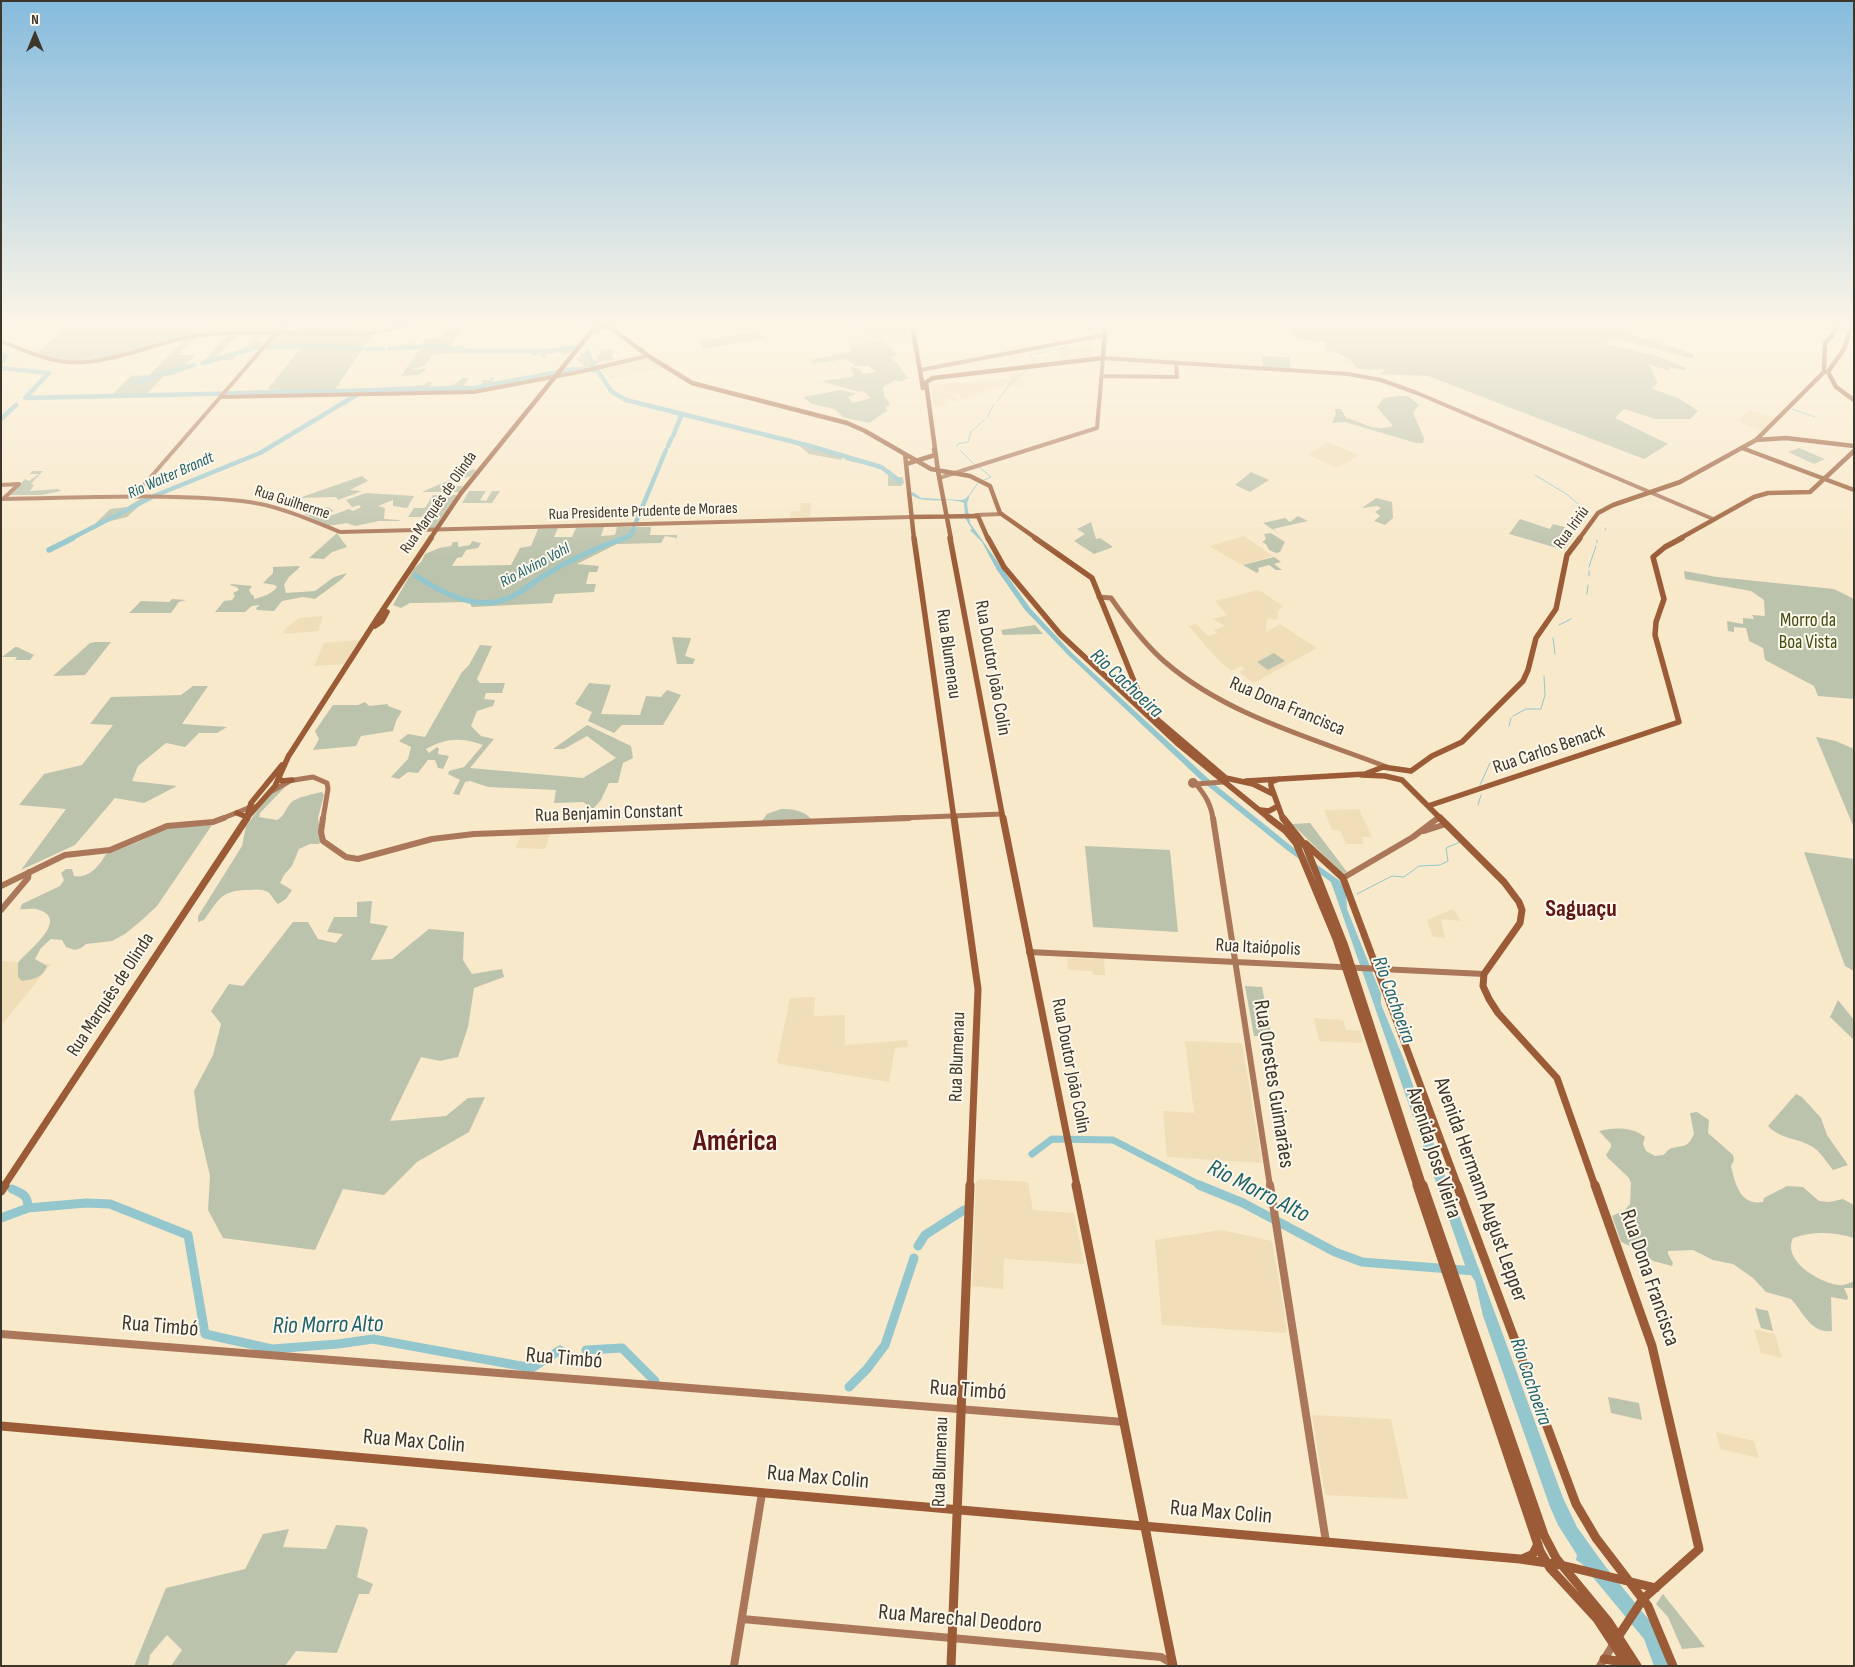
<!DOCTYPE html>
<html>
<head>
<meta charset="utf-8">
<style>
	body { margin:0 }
	#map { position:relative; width:1855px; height:1667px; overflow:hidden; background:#f8e9ca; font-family:"Sofia Sans Condensed",sans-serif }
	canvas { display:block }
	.frame { position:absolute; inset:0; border:2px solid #3d372b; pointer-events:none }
	.north { position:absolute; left:10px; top:10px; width:50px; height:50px; -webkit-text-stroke:4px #fdf7eb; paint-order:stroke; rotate:0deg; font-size:14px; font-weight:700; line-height:20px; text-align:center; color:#3d372b }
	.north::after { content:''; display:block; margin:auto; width:18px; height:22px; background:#3d372b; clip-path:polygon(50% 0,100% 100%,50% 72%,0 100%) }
</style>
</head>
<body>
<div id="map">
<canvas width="1855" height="1667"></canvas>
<div class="frame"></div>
<div class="north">N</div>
</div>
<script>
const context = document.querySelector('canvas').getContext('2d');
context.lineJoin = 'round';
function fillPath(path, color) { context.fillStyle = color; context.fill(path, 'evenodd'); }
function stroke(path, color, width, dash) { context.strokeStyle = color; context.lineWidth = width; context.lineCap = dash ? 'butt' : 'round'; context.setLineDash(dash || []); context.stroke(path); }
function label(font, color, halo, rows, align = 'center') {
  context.font = font + ' "Sofia Sans Condensed",sans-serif'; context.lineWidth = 4; context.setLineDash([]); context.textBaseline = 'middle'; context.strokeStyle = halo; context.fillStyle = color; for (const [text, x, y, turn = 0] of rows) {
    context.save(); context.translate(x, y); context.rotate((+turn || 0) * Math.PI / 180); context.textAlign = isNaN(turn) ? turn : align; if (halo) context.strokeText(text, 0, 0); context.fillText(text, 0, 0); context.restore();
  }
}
fillPath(new Path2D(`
	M200,325H280L274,332L188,337Z
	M286,325H401L365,332L279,333Z
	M862,325H909L903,327L913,340L886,345L883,341L851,346L850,337L866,332Z
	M1084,345H1091L1093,358L1064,361L1055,350Z
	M647,357L664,368L610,379L600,367Z
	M1016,371L1019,377H1024L1023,388L1006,385L964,399L956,394L953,396L959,401L956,402L950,398L944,401L948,404L937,407L933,405L932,385L1010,378L1009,372Z
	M1749,410L1775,418L1762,431L1743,424L1739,420Z
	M1327,442L1356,454L1357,456L1338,468L1308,455Z
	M801,503H811L810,518L790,519L791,511H800Z
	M1244,536L1273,556L1242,565L1209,546Z
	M1259,590L1283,606L1278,611L1277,620L1267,618L1266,632L1280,624L1317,648L1254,683L1239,672L1244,669L1241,666L1231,671L1218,660L1189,626L1196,624L1208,636L1218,633L1213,630L1225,626L1213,619L1227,615L1215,601Z
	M323,616L318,631L283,634L286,628L299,618Z
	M361,640L345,664L314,666L324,643Z
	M1359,809L1372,837H1362L1364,844H1346L1340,830H1332L1324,810Z
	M550,834L545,849L516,848L521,835Z
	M1453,909L1461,921L1441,919L1445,938L1433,937L1427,920Z
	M1067,958L1104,959L1105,975H1093V971L1068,970Z
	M1,961L51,964L1,1026Z
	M815,997L814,1016L845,1015V1045L907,1040L908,1047L895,1048L889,1082L779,1064L777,1061L790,998Z
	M1314,1018L1343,1020L1346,1030L1360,1031L1363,1043L1319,1041Z
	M1185,1041L1242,1043L1262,1163L1167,1157L1163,1111L1194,1113Z
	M980,1179L1028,1182L1033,1210L1074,1213L1084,1264L1004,1259L1003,1289L972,1286L976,1182Z
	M1221,1230L1272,1241L1287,1329L1285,1333L1162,1325L1155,1240Z
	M1754,1329L1775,1334L1782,1358L1761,1353Z
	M1312,1415L1391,1419L1408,1499L1325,1495Z
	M1716,1432L1754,1441L1759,1458L1720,1449Z`), '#f0deb8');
fillPath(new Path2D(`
	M69,325H200L188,337L105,358L64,361L56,360L38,352Z
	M299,325L314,327L338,325L335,329H352L349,332L279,333L284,326H286L283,330H295Z
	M450,325H462L451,347L463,345L465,350H475L474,352L433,355L425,366L411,369L418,370L424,368L426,370L418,375L401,376C407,366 414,359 420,348L389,349L391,347C399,347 408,342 415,343V346H420L426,338H441L445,332H458L447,331Z
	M1288,325H1617V327L1630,334L1694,354L1693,359L1611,337L1606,344L1660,357L1687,368L1684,370L1671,368L1668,370L1649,365L1658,383L1651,388L1680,399L1698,411L1690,419H1656L1624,409L1615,418L1668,444L1644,459L1428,376L1379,374L1386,369L1369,370L1357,368C1350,357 1339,353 1326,351L1325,342L1295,339Z
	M760,331L764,338L704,349L699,341Z
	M373,333L339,384L343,385H338L336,389L376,390V388L423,385L429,382L432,383L430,386C444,387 453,388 462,378H469L464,386H479L483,383L482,380H490L491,377H494L492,382L548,372H556L555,375L477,391L228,396L226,394L229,391L277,390L268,389L302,346H268L277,335Z
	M228,335H237L217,357L239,353L256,336H262L258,341L265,342L260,347L241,352L233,360H214L200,365Z
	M196,337L177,355H195L176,374L164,376L147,394L112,395L131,376L149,375L185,340Z
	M883,341L898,355L890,358L898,364L907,377H910L901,382L896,380L883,387L884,396L890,404L885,408L888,410L869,423L843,417L834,409L812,404L803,397L841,390L856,394L848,397L853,403L871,398L863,391L859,392L821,381L851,377L855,375L850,368L852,367L860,369L863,374L876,372L869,366H856L845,359L814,364L810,360L851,352V346Z
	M564,346L577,347L571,353L563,354L559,352L547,354L546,356L548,357L543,358L540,355L532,356L530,354L538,352H495L557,350Z
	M610,349L615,352L611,357L616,360L601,361L591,367L569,369L584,366L576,359L580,357V354L588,352L591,359L598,361L596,358L601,352L597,351Z
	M1261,356L1289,357L1291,369L1263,368Z
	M352,395L357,396L258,454L156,496H150L258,452Z
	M1398,396H1408L1419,405L1413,413L1424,438L1423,443H1416L1345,422L1332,423L1336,413L1335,409H1341L1346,418C1367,423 1370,432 1393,426L1377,407L1384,398Z
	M796,443L830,451L843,457L841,460L809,454Z
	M1799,448L1825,459L1814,464L1788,452Z
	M848,457L891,471L897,477H903L904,483L901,486H888V473L876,467L845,460Z
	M474,469L476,471L470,477L454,479L443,486H463L459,492H422Z
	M33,471H43L31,484L34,485L30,491L58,489L61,491L42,495H10L25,479L29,481L39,474H29Z
	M1251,472L1269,480L1250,492L1235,485Z
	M362,476L368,481L350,490L362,491L338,500L336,497L299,498Z
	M469,491H486L480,500L486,501L492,491H500L492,503H462Z
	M366,493L414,496L407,508L393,506V500L378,506L385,508L384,519L400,520L399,521H379L355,526L347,523L328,526L304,514L328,507L334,511L322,515L324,518L349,509L353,511L361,507L359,505L352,507L346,500Z
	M433,495H457L435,528L419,529L426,517H408L414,508H425Z
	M1376,498L1392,502L1393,518L1385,525L1374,521L1380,516L1375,512L1381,508L1377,506L1362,508Z
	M140,499H147L127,517L107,522L54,550H47L95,524L110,509L127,507Z
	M1298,516L1308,521L1273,529L1281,535L1263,523L1285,518L1290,522Z
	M1520,519L1550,529L1553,524L1565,527L1562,532L1574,536L1564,550L1509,534Z
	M1091,522L1096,539L1100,538L1113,547L1094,554L1074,541L1085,534L1077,529Z
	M604,527L601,536L615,535L617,527H651L650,535H677V538L665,536L661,543L617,544L577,564L599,566L597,572H589L586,584H596L594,592L555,594L552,603L472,607L469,602L418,603H410L401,608L393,605L414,568L421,562L425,554L439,548L451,546L453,542H458V547L470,545L472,541L481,543L478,548L466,550L462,557L457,558L452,566L511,565L520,548L531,546L538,529L558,528L554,537H572L576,528Z
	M337,533L347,547L332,552L324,559L309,558Z
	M1271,533L1285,542L1280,552L1276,553L1269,550L1266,544L1262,542L1266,539L1264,534Z
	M1274,557L1281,562L1274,564L1282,570H1276L1269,565L1258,568L1259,571L1257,573L1243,565Z
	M298,566L300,567L289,577L284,585L286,593L315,591L334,577L347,573L342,579L315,599L303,597L282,601L274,611L257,610L256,608L260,605L252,606L245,612H215L224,601L232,600L235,596L233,593L239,590L237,587L230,585L231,584L252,586L249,590L251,594L254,596V599C262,597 272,594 277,587L275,585L263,583L273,573V567Z
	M1684,571L1717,577L1834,589L1854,599V699L1818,696L1814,686L1765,660L1763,648L1749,641L1746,628L1734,627V632L1728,631L1727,621L1743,624V618L1754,619L1752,615L1765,616L1764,600L1751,591L1685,579Z
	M172,599L186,600L179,602L171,613H129L141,601L169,602Z
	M1035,625L1043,634L1003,635L1001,630Z
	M672,637L691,638L685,656L695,659L693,664H677Z
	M96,642H111L85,675L53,676L90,643Z
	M480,645L492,646L477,679L480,683H505L502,693H486L484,699L495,700L493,706L477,711L471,726L481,736L494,739L470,768L583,778L616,758L587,736L564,749H553L587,725L631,746L633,758L623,763L618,783H609L601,800L593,809L583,802L554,803L556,790L488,787L470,781L465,782L459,795L453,794L460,780L448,774L449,771L464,767L483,745C461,737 446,738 426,749L429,753L437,747L439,749L438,754L449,756L443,769L438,768L435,760H428L418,773L408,772L399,779L391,777L408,759L411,747L399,741L408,734L425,737L462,672L469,665Z
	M15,647H17L34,655L30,660H15L17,657H2Z
	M1274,653L1285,661L1268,670L1257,662Z
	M589,683L611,685L601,714L640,715L646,696L661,697L667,690L681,695L663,725H622L614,733L588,721L592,712L575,704Z
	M193,686H208L182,724L227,727L217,733H199L185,747L166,743L138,766L132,781L177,786L144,803L115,798L75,845L21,870L66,809L19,805L44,774L82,765L113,725L90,724L111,697L181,695Z
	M365,702L369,706L388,704V706L402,711L396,721L393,731L361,736L356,746L313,750L319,739L315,731L333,705H358Z
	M1816,737L1836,741L1854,749V828Z
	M286,786L260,813L259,817L277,820C285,816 285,808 292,802C295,798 316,793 322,792L324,795L318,818L321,840L319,844H310L299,849L292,866L284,875L280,883L292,890L286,899L278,904C274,901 272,895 268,892C263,889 255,889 249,890C220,890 219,900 204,920L198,922V916L202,910L242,846L246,826L270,794Z
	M781,809C792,809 804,810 811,819L762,821L767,814Z
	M1310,823L1347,872L1343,874L1292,824Z
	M212,825L157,906L142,920L125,934L112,941L86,944L81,948L75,950L66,947L62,940L51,939L41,948L35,959L47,966C42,978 34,979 22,981L18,977V963C26,952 73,918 36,909C30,908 25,910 20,909L22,904L60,886L64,880L61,873L66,869H72L74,876C89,879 100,865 106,854L138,842L167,828Z
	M1085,846L1170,850L1178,932L1093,927Z
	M1804,852L1854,859V971L1845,966Z
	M372,901L370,923L388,926L371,960L392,959L429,929L464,932L463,960L472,974L502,969L504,977L474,988L468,1027L458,1057L440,1061L421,1057L390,1121L446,1116L468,1098L485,1097L469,1132L417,1162L384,1195L343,1189L315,1250L223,1238L208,1210L210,1176L199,1129L194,1091L213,1055L221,1024L211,1011L229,984L243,986L293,922H308L318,939L336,943L343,934L327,932L334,917H357V902Z
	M1245,986L1262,987L1272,1037L1254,1036Z
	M1838,1000L1854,1020V1040L1830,1017Z
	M1796,1094L1802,1097L1821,1118L1827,1135L1848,1165L1833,1170C1826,1161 1820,1151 1811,1146C1795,1137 1782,1140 1768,1126Z
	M1697,1112L1709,1120L1708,1133L1733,1155L1734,1160L1731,1166C1735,1183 1740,1206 1763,1202L1764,1198L1787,1186L1803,1187L1819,1201L1829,1202L1843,1199L1854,1205V1238C1832,1232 1814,1231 1793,1238C1782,1261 1820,1283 1839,1285C1844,1286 1849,1283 1854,1281V1288H1844L1848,1297L1847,1300L1831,1297L1832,1331C1810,1334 1803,1311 1791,1299L1766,1292L1753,1278L1733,1264L1713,1260L1693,1250L1668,1251V1254L1673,1263L1672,1266L1653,1261L1641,1251L1621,1242L1612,1216L1625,1210L1630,1204L1631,1183L1629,1178L1608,1158L1606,1155L1611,1147V1144L1599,1131C1614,1127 1633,1127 1645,1137L1643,1144L1646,1151L1655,1156L1663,1155C1666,1153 1668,1149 1672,1148C1686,1145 1687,1148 1694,1134L1690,1113Z
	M1755,1308L1768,1311L1773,1331L1761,1328Z
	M1608,1397L1639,1403L1642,1420L1611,1413Z
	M336,1525L364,1527L368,1530L357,1577L373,1584L369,1594H359L337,1653L296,1651L285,1666H171L182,1650L167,1635L150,1655L148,1666H134L166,1588L245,1569L263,1534L289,1529L283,1547L326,1549Z
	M1663,1594L1705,1647L1682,1649L1668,1617L1656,1604Z`), '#bcc3ac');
fillPath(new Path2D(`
	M913,492L921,498L961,500L965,499L970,494L967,504L970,523L1030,608L1072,653L1213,783L1295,849L1340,881L1346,894L1347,909L1381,994V1004L1404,1060L1463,1226L1563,1498L1577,1527L1605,1566L1654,1626L1670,1666H1654L1644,1639L1582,1564L1576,1560L1577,1555L1558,1525L1550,1507L1483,1316L1475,1281L1466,1268L1331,882L1288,851L1204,783L1068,655L1025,610L997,570L982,542L970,530L972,529L965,518L964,503C947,496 925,506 910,494Z`), '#93c6cd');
stroke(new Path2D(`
	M1081,337L1090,329L1100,327
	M1036,364L1030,355L1067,347
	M997,401L1011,383L1029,368
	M1792,409L1815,417
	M987,417L994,404
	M957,446L958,444L968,442L971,432L984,420
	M960,450L974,464
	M979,467L991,477L984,480
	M1535,475L1568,495L1578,504
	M970,494L978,483
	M1580,508L1582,511
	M1605,530L1606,528
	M1597,540V543
	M1589,567L1596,546
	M1589,571V576
	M1587,594L1588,585
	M1559,625L1571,619
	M1553,638L1555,654
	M1513,716L1526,709H1541L1545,695L1544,676
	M1509,726L1511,718
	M1480,785L1490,763
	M1478,805L1481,795
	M1357,894L1392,876L1404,877L1419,866L1440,865L1448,861L1446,848L1460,842`), '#93c6cd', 1);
stroke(new Path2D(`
	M268,347L326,346L362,349
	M367,349H383
	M389,349L433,346L470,351H548L576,347
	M587,352L594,366
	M1,354L6,356L2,362
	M203,363L259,347
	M1,368L49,373L25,398L474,388L574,369L597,370L612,392L626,400L810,446L881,467L900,481
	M133,383L194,365
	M1,419L16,405
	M673,436L681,416L684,414
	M668,446L671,439
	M636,522L666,450
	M70,539L154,496L260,453L355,396
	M621,539L630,536L634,528`), '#93c6cd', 4.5);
stroke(new Path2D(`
	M49,550L73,538
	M416,576C441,592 475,611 506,599C520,594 532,583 545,575C570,560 597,547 625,538`), '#93c6cd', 5.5);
stroke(new Path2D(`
	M1032,1154L1052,1139L1113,1140L1202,1186`), '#93c6cd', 7);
stroke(new Path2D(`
	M1199,1185L1243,1203L1335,1252L1362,1262L1475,1271
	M12,1189C23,1194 28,1195 28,1208
	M1,1218L28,1208L86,1203L110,1204L188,1235L205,1334L272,1349L338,1344L373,1339L532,1368L560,1350
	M918,1246L925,1235L964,1210
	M586,1350L622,1348L655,1381
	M849,1387L867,1369L885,1345L914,1258`), '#93c6cd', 9);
stroke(new Path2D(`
	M1,341C21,349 44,360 66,362C116,366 162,337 211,334C260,331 310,334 359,334L383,331L405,325
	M920,370L1105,335
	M1102,376L1177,377L1176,363
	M220,397L474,392L579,372L647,356
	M939,478L1097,428L1103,358L1348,374L1381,380L1417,393L1713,519
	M1,485L19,484
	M136,494L283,325
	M3,499C82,498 163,493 242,501C274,504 311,520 340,532L911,517
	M3,499L19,484
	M976,515L1002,514`), '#ab775a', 4);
stroke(new Path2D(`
	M1099,597L1111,598C1127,621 1144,644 1165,662C1226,715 1312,738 1387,767
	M1190.5 783a2.5 2.5 0 1 1 5 0a2.5 2.5 0 1 1-5 0Z
	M288,781L313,777L327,783L328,789L323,819
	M1196,784C1205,795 1211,804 1213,819
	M1196,784L1223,782
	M272,791L290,781
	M221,819L253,806
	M876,819L1002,814
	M1437,819L1439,817`), '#ab775a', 5);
stroke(new Path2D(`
	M323,818L321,832L323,841L346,857L358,859L432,839L474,834L909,818
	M1213,818L1270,1186
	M1424,831L1446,824
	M1343,878L1413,837L1438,818
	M1,886L65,855L110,850L167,826L213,822L224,818
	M1,910L28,878L29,872
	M1029,952L1484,974`), '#ab775a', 6);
stroke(new Path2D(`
	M1270,1185L1326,1542
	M1,1334L1124,1422
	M742,1619L1161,1657L1173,1664
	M734,1666L762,1493
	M1600,1666L1614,1643`), '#ab775a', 8);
stroke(new Path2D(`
	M607,325L650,357L692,383L847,423L865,431L931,469L970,476L990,486L1000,513L1037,539
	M912,325L923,388
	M1852,325L1844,349L1828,372L1836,387L1854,400
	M596,331L601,327L608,326
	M928,381L933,378L1103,358L1105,329L1103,325
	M926,382L938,471L951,539
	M1756,440L1824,372L1825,343L1832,336L1837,325
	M1742,448L1854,490
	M905,454L914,539
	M906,464L935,455L934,449
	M911,517L978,516L988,539
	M430,539L461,493L592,331L593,325
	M1579,539L1598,513L1613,505L1680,482L1756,440L1786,438L1854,446
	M1679,539L1754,497L1768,493L1810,492L1854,451`), '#9a5b36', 4.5);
stroke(new Path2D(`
	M914,538L954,819
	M950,538L1003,819
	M988,538L1004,567L1060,634L1177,743L1270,819
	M1035,538L1092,578L1138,691L1144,703L1158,720L1226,778L1253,784L1273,794
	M382,611L431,538
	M375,626L382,621L387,612
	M288,757L380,614
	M1362,775L1385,776L1402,780L1441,819
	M279,778L282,781L292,780
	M1279,779L1271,782V786L1283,819
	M1246,781L1365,774L1383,767L1411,771L1432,756L1462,742L1523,681L1528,670L1536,638L1556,609L1567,555L1580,538
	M1428,806L1679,722L1655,635L1656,622L1664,599L1653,557L1665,547L1682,538
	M1260,810L1269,811L1278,806
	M237,813L247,817
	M247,816L251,803L282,765
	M246,819L275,786L289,755`), '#9a5b36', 5.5);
stroke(new Path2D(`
	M954,818L978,989L970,1186
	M1003,818L1077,1186
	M1269,818L1286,831L1296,843L1336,939L1417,1186
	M1283,818L1306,847L1345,946L1423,1186
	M1440,818L1504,882L1519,902L1522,910L1520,923L1484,974L1483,986L1489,999L1498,1013L1557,1078L1595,1186
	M1306,844L1343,878L1458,1186
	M4,1186L247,818`), '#9a5b36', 7);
stroke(new Path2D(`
	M1076,1185L1173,1666
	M1417,1185L1540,1551L1550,1568L1597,1619L1628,1666
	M1423,1185L1544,1535L1556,1558L1608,1621L1637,1666
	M1457,1185L1576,1504L1596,1538L1648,1606L1673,1666
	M1595,1185L1652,1346L1699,1549L1643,1599L1614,1643
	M1,1191L5,1185
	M1,1426L1520,1559L1561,1565L1656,1588
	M1522,1559L1533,1554L1538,1544
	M1604,1659L1617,1661L1625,1666
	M951,1666L970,1185`), '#9a5b36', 9);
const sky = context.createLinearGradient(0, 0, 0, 558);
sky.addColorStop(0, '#86bbdd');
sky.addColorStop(0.58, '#fcf5e7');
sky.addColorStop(1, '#fcf5e700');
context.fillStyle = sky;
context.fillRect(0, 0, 1855, 558);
label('italic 16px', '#1e626a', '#fdf7eb', [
	["Rio Walter Brandt",171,476,-24],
	["Rio Alvino Vohl",535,566,-28]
]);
label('16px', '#3d372b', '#fdf7eb', [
	["Rua Guilherme",292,503,18],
	["Rua Marquês de Olinda",439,503,-55],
	["Rua Presidente Prudente de Moraes",643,512,-2],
	["Rua Iririú",1572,528,-54]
]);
label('19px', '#414d10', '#fdf7eb', [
	["Morro da",1808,621],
	["Boa Vista",1808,643]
]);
label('19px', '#3d372b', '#fdf7eb', [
	["Rua Blumenau",948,654,82],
	["Rua Doutor João Colin",992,668,80],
	["Rua Dona Francisca",1287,707,23],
	["Rua Carlos Benack",1549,750,-19],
	["Rua Benjamin Constant",609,814,-2],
	["Rua Itaiópolis",1258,948,3],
	["Rua Marquês de Olinda",111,995,-57],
	["Rua Blumenau",958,1057,-88],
	["Rua Doutor João Colin",1070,1066,79],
	["Rua Blumenau",941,1462,-88]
]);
label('italic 20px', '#1e626a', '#fdf7eb', [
	["Rio Cachoeira",1126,684,43],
	["Rio Cachoeira",1393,1000,70],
	["Rio Cachoeira",1530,1382,71]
]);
label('22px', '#3d372b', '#fdf7eb', [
	["Rua Orestes Guimarães",1273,1084,81],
	["Avenida José Vieira",1433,1153,72],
	["Avenida Hermann August Lepper",1480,1190,70],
	["Rua Dona Francisca",1649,1278,71],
	["Rua Timbó",160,1327,5],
	["Rua Timbó",564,1359,5],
	["Rua Timbó",968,1391,4],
	["Rua Max Colin",414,1442,5],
	["Rua Max Colin",818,1478,5],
	["Rua Max Colin",1221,1513,5],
	["Rua Marechal Deodoro",960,1620,5]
]);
label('bold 24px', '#5c1714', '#fdf7eb', [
	["Saguaçu",1581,910]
]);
label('italic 24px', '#1e626a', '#fdf7eb', [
	["Rio Morro Alto",1258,1192,27],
	["Rio Morro Alto",328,1326,-1]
]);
label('bold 29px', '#5c1714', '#fdf7eb', [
	["América",735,1143]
]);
</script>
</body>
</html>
